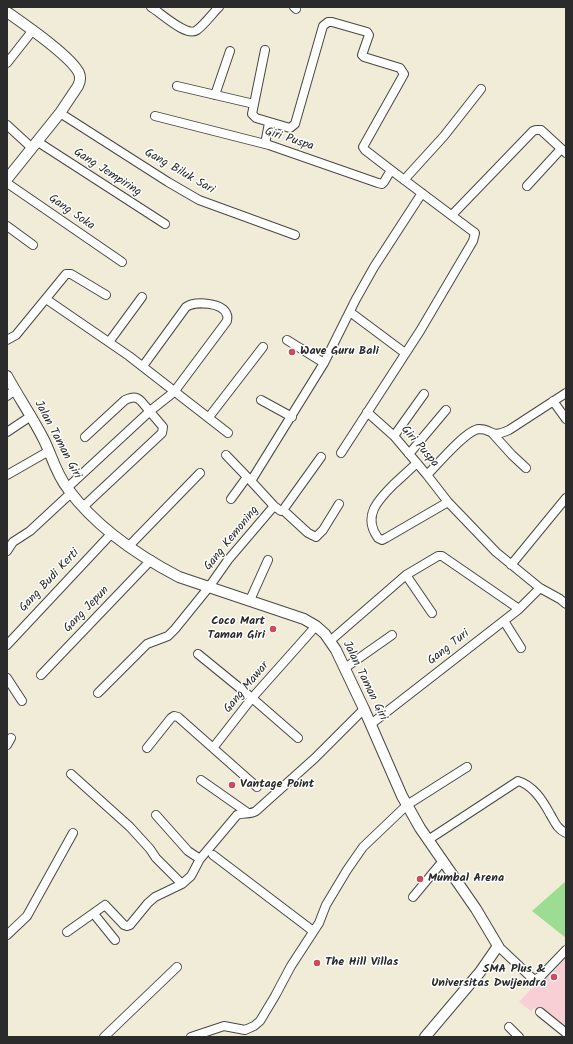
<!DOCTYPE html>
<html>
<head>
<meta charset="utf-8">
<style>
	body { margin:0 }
	#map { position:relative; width:573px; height:1044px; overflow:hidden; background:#f0ecd7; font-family:Kalam,sans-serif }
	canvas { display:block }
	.frame { position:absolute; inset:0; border:8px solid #2b2b2b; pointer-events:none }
</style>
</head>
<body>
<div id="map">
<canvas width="573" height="1044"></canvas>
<div class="frame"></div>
</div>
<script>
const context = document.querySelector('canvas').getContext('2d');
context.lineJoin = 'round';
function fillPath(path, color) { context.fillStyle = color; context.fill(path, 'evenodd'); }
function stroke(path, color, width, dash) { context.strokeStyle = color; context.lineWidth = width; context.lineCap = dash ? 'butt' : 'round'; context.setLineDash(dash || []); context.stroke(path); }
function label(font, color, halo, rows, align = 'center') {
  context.font = font + ' Kalam,sans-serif'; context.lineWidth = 3; context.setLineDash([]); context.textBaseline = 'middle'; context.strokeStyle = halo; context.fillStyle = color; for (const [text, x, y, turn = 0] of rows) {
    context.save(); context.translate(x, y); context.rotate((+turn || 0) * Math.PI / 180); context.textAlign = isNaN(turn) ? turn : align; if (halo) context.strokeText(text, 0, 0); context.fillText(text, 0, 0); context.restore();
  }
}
fillPath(new Path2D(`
	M566,952V1032L534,1008L531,1011L519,1002Z`), '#f7cfd4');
fillPath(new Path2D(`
	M566,881V938L532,911Z`), '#9cdc93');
const minor = new Path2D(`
	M151,7C161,13 187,38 197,30C205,24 212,14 219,7
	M294,7L296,9
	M265,50L252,114L256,118L290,128L295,124L323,26L328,22H332L367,32L369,35L362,55L364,57L400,68L404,74L363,147L365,150L391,170
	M7,63L33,30
	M177,86L254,104
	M215,95L230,51
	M60,113L168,182L199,200L295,235
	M155,116L269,145L378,183L382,184L384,182L391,170L475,233L473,241L420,331L341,453
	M7,125L32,148
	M38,142L165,224
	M265,144L269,123
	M404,180L444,136L481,89
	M7,183L122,262
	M527,186L561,149
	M452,215L533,131L536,130H541L566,153
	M7,226L33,245
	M46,299L129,356L228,433
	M350,312L405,353
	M7,340L16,335L66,274H71L106,295
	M287,340L324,363
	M109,342L142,297
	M7,396L15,390
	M261,400L292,417
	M553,401L566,419
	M367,412L394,436L427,475L448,502L496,552L540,588L560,599L566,604
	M209,417L263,347
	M7,432L31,416
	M493,434L512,455L526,468
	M394,436L424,394
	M409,454L446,410
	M226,455L251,481
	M321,457L283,510L281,511L274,506L251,481L324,363L356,299L374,267L422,193
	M417,463C409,470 402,477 394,484C378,500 362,516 378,538L382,540L386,538L448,502
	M7,475L49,451
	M427,475C438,464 466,430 479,429C494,429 489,439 509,430L566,393
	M67,488L150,411L174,392L227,321C227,319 228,317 227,315C223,302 195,301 186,307L143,366
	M231,499L247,477
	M83,507L162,433L163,427L141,401C136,396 132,397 125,400L85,437
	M283,510L308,533L316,537L323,530L339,504
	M129,546L200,473
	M7,551L13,542L30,531L71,493
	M511,565L566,498
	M406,575L432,613
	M250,600L268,560
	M504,621L521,648
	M330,641L406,575L438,556H442L519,609
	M7,645L111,534
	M198,654L252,698L298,738
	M345,668L392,635
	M41,675L151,560
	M7,678L22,701
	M98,693L147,644L168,636L175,629L209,587L228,560L274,506
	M371,724L519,609L540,588
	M7,745L11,738
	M147,748L171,718L174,716L178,717L257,787
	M213,748L252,698L316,626
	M71,774L130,827L150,849L156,858L182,884
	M201,780L248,813
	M156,815L188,851L200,859
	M428,840L518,781C533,785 543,801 550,814C555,822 557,829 566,833
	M213,855L313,931
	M413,897L442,862
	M94,914L115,940
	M67,932L105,905L124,925L127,926L130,925L148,903L155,897L182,884L191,876L200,859L237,815C243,812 250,815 256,811L315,758L364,709
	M7,935L27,916L73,833
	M498,946L534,980L541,976L566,950
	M540,1012L566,1033
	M509,1027L519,1037
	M104,1037L177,967
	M191,1037L224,1026L245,1030L254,1026L260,1021L275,996L291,966L319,923L326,905L347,870L363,847L407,805L467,767`);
const tertiary = new Path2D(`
	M7,12C24,24 71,56 79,73C81,78 80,82 78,86L60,113L7,179
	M7,376C19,398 33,418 44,440C52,456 56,474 68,489C96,527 137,555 179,577L304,619L316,626L325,634L336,650L364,709L402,796L420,828L476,909L498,946L480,972L425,1037`);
stroke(minor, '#494845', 10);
stroke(tertiary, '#494845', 12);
stroke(minor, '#fff', 8);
stroke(tertiary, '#fff', 10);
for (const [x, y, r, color] of [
	[292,352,4,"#d1495b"],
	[273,629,4,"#d1495b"],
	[232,785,4,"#d1495b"],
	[420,879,4,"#d1495b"],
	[317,963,4,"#d1495b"],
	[554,977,4,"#d1495b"]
]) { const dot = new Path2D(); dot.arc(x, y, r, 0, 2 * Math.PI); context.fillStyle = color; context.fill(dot); stroke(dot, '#fff', 1.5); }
label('12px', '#2b2b2b', '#fff', [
	["Giri Puspa",289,140,18],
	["Gang Biluk Sari",179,172,30],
	["Gang Jempiring",107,173,33],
	["Gang Soka",71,213,35],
	["Jalan Taman Giri",57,440,62],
	["Giri Puspa",419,447,49],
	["Gang Kemoning",232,539,-51],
	["Gang Budi Kerti",50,581,-47],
	["Gang Jepun",87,610,-46],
	["Gang Turi",449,648,-38],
	["Jalan Taman Giri",364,681,64],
	["Gang Mawar",247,688,-50]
]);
label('bold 12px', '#2b2b2b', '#fff', [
	["Wave Guru Bali",300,352],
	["Coco Mart",265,622,"right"],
	["Taman Giri",265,636,"right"],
	["Vantage Point",240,785],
	["Mumbal Arena",428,879],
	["The Hill Villas",325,963],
	["SMA Plus &",546,970,"right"],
	["Universitas Dwijendra",546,984,"right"]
], 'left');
</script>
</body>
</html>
